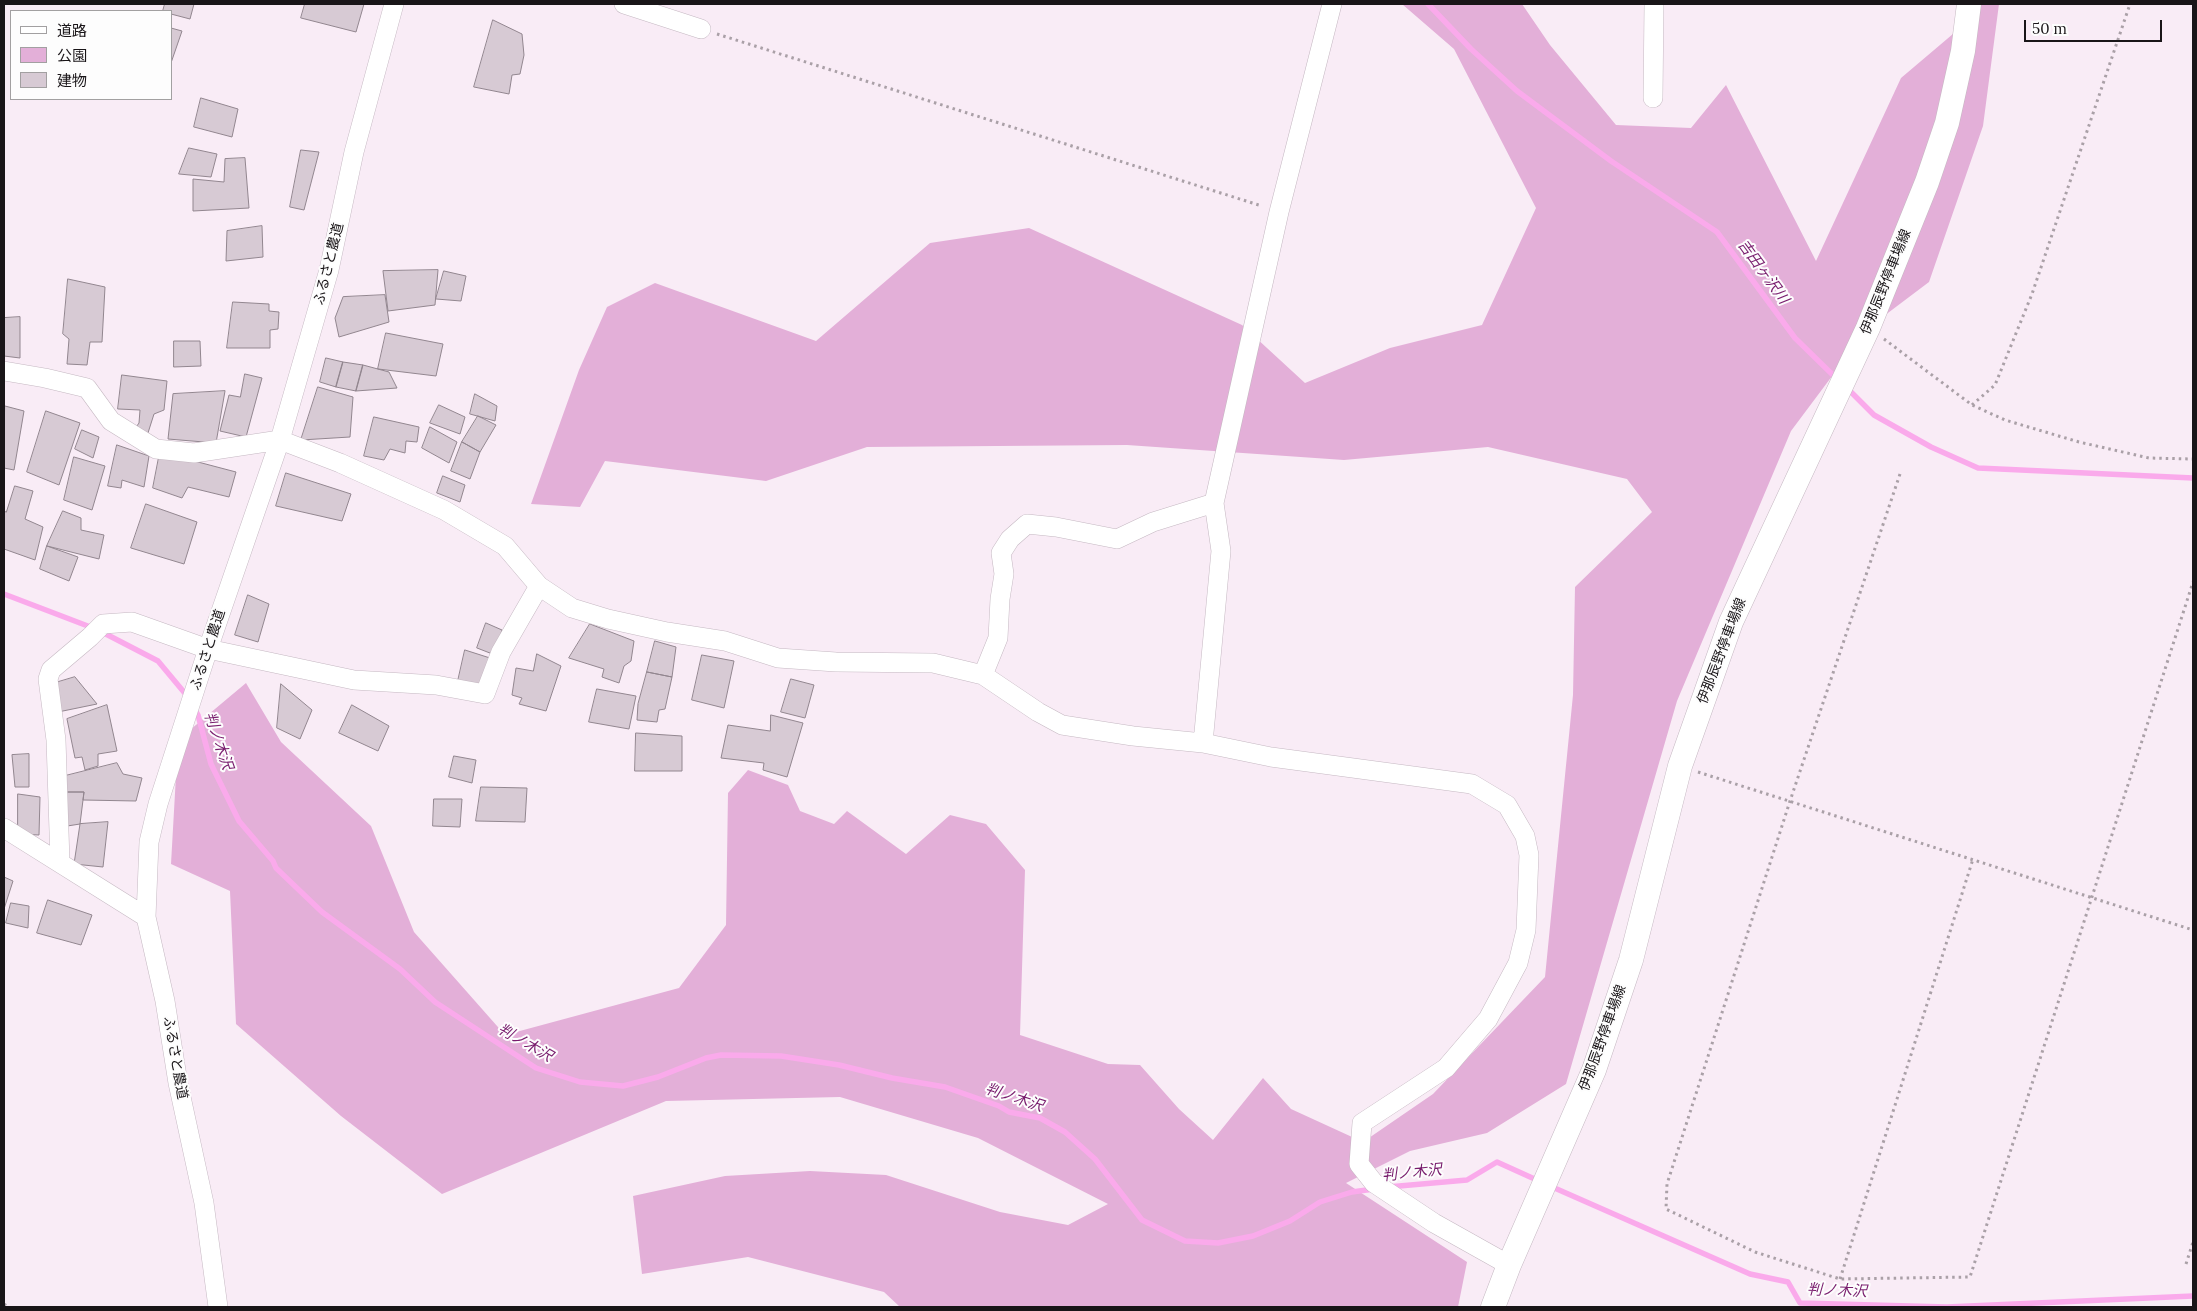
<!DOCTYPE html>
<html>
<head>
<meta charset="utf-8">
<style>
	body { margin:0 }
	#map { position:relative; width:2197px; height:1311px; overflow:hidden; background:#f9ecf6; font-family:Lora,"Noto Sans JP",serif }
	canvas { display:block }
	.frame { position:absolute; inset:0; border:5px solid #191518; pointer-events:none }
	.legend { position:absolute; left:10px; top:10px; width:162px; height:90px; box-sizing:border-box; background:#fdfdfd; border:1px solid #a2a0a1; margin:0; padding:6px 9px; list-style:none; font-size:15px; color:#191518 }
	.legend li { display:flex; align-items:center; gap:10px; height:25px }
	.legend b { width:25px; border:1px solid #a2a0a1 }
	.scale { position:absolute; left:2024px; top:20px; width:138px; height:22px; box-sizing:border-box; border:2px solid #191518; border-top:0; padding-left:6px; font-size:15px; line-height:18px; white-space:nowrap; color:#191518; -webkit-text-stroke:4px #fdfdfd; paint-order:stroke }
</style>
</head>
<body>
<div id="map">
<canvas width="2197" height="1311"></canvas>
<div class="frame"></div>
<ul class="legend">
<li><b style="height:6px;background:#fff"></b>道路</li>
<li><b style="height:14px;background:#e3afd8"></b>公園</li>
<li><b style="height:14px;background:#d7cad4"></b>建物</li>
</ul>
<div class="scale">50 m</div>
</div>
<script>
const context = document.querySelector('canvas').getContext('2d');
context.lineJoin = 'round';
function fillPath(path, color) { context.fillStyle = color; context.fill(path, 'evenodd'); }
function stroke(path, color, width, dash) { context.strokeStyle = color; context.lineWidth = width; context.lineCap = dash ? 'butt' : 'round'; context.setLineDash(dash || []); context.stroke(path); }
function label(font, color, halo, rows, align = 'center') {
  context.font = font + ' Lora,"Noto Sans JP",serif'; context.lineWidth = 4; context.setLineDash([]); context.textBaseline = 'middle'; context.strokeStyle = halo; context.fillStyle = color; for (const [text, x, y, turn = 0] of rows) {
    context.save(); context.translate(x, y); context.rotate((+turn || 0) * Math.PI / 180); context.textAlign = isNaN(turn) ? turn : align; if (halo) context.strokeText(text, 0, 0); context.fillText(text, 0, 0); context.restore();
  }
}
fillPath(new Path2D(`
	M1402,4H1522L1550,45L1616,125L1691,128L1726,85L1816,261L1901,78L1960,28L1964,4H1999L1983,126L1929,282L1868,328L1791,431L1677,701L1566,1084L1487,1133L1410,1151L1346,1183L1467,1262L1458,1307H900L884,1292L748,1257L642,1274L633,1196L725,1176L810,1171L886,1175L1000,1212L1068,1225L1108,1204L978,1138L840,1097L666,1101L442,1194L341,1116L236,1024L230,891L171,864L178,740L246,683L281,742L371,826L414,932L505,1035L679,988L726,925L728,793L748,770L788,785L800,811L834,824L847,811L906,854L950,815L986,824L1025,870L1020,1035L1108,1064L1140,1065L1179,1109L1213,1140L1263,1078L1291,1109L1363,1142L1433,1094L1545,977L1573,695L1575,587L1652,512L1627,479L1488,447L1344,460L1127,445L867,447L766,481L605,461L580,507L531,504L579,370L607,307L655,283L816,341L930,243L1029,228L1242,325L1305,383L1390,348L1482,325L1536,208L1454,49Z`), '#e3afd8');
stroke(new Path2D(`
	M1428,4L1471,49L1517,91L1611,161L1717,232L1795,338L1838,380
	M1847,388L1874,415L1931,447L1978,468L2193,478
	M4,594L93,628
	M102,632L158,661L188,697
	M194,708L198,715L211,764L239,821L273,861L276,868L322,912L400,969L435,1002L536,1068L580,1082L623,1086L658,1077L706,1058L721,1055L781,1056L839,1065L892,1078L945,1087L999,1106L1009,1112L1040,1118L1065,1132L1095,1159L1142,1220L1185,1241L1218,1243L1253,1236L1290,1221L1320,1202L1352,1192L1374,1189
	M1550,1186L1750,1274L1788,1282L1800,1303L1947,1307L2193,1296
	M1388,1187L1467,1180L1497,1162L1539,1181`), '#faaaeb', 5.5);
const building = new Path2D(`
	M165,4H194L190,19L171,14V11H163Z
	M305,4H364L356,32L301,18Z
	M493,20L522,34L524,55L520,74L512,75L509,94L474,87Z
	M171,28L182,31L171,63Z
	M201,98L238,109L232,137L194,127Z
	M189,148L217,154L211,177L179,174Z
	M301,150L319,152L304,210L290,207Z
	M245,158L249,208L193,211V179L224,182L225,159Z
	M262,226L263,257L226,261L227,231Z
	M438,270L435,305L388,311L383,271Z
	M444,271L466,276L461,301L436,299Z
	M68,279L105,287L102,342H90L87,365L67,364L69,339L63,334Z
	M385,295L389,322L339,337L335,318L343,297Z
	M233,302L269,304V311L279,312L278,329L270,330V348H227Z
	M20,317V358L4,356V318Z
	M386,333L443,344L436,376L378,369Z
	M174,341H200L201,366L174,367Z
	M326,358L343,362L336,387L320,382Z
	M343,362L363,365L356,391L336,387Z
	M363,365L389,372L397,388L356,391Z
	M245,374L262,378L246,437L220,431L229,395L240,397Z
	M122,375L167,381L164,410L154,414L147,436L134,430L139,423L140,410L118,409Z
	M318,387L353,397L350,437L301,440Z
	M225,391L216,443L168,439L173,394Z
	M475,394L497,406L495,421L470,414Z
	M439,405L465,417L460,434L430,423Z
	M5,406L24,411L14,470L4,468Z
	M46,411L80,423L59,485L27,472Z
	M478,416L496,425L480,452L462,442Z
	M374,417L419,427L417,442L406,441L405,453L390,449L384,460L364,456Z
	M430,427L457,442L449,463L422,448Z
	M82,430L99,437L93,458L75,449Z
	M462,442L480,452L470,479L451,471Z
	M117,445L149,456L144,487L122,480L121,488L108,486Z
	M160,452L236,472L229,497L188,487L182,498L153,488Z
	M74,457L105,466L92,510L64,500Z
	M286,473L351,494L342,521L276,506Z
	M443,476L465,485L460,502L437,493Z
	M15,486L33,491L25,519L43,527L35,560L4,549V511L6,512Z
	M146,504L197,522L184,564L131,548Z
	M63,511L81,518V530L104,535L99,559L47,546Z
	M47,546L78,557L69,581L40,569Z
	M248,595L269,604L258,642L235,635Z
	M486,623L502,630L495,655L477,648Z
	M590,624L634,641L631,661L624,666L619,683L602,677L604,669L569,658Z
	M655,641L676,647L672,677L647,672Z
	M465,650L490,658L483,687L458,681Z
	M537,654L561,666L546,711L519,704L522,698L512,695L516,668L533,671Z
	M702,655L734,661L724,708L692,700Z
	M647,672L672,677L665,709L659,710L657,722L637,720L638,704Z
	M75,677L97,704L58,712L55,683Z
	M791,679L814,685L805,718L781,712Z
	M281,684L312,710L300,739L277,728Z
	M597,689L636,696L629,729L589,722Z
	M107,705L117,751L98,754V766L85,770L82,757L75,758L67,719Z
	M352,705L389,726L378,751L339,733Z
	M771,715L803,723L787,777L763,770L764,763L721,758L728,725L770,731Z
	M636,733L682,736V771H635Z
	M29,754V787H15L12,755Z
	M454,756L476,760L472,783L449,777Z
	M117,763L123,774L142,778L136,801L83,800L84,792H57V778Z
	M481,787L527,788L525,822L476,821Z
	M57,792H84L80,824L61,827Z
	M18,794L40,797L39,835L18,834Z
	M434,799H462L460,827L433,826Z
	M108,822L103,867L74,864L80,824Z
	M4,877L13,881L4,909Z
	M48,900L92,915L81,945L37,933Z
	M11,903L29,906L28,928L6,923Z`);
fillPath(building, '#d7cad4');
stroke(building, '#92868f', 1);
const minor = new Path2D(`
	M624,4L701,29
	M1653,98L1654,4
	M4,371L45,378L87,388L111,421L156,449L194,453L280,440L340,463L444,510L505,546L539,586L572,608L608,619L667,632L725,641L778,658L836,662L933,663L983,675L1038,712L1062,725L1133,736L1203,743L1271,757L1472,784L1507,805L1525,836L1529,855L1526,930L1518,963L1488,1019L1446,1068L1362,1123L1359,1164L1374,1183L1434,1223L1509,1265
	M983,675L998,638L1000,599L1004,574L1001,553L1010,539L1027,524L1056,527L1117,539L1153,522L1214,503
	M1203,743L1221,551L1214,503L1279,212L1332,4
	M4,828L146,917
	M60,862L56,740L48,679L51,670L90,637L103,624L132,622L208,649L354,680L436,685L485,694L501,652L539,586
	M218,1307L204,1203L178,1083L165,1001L146,917L149,842L158,804L208,649L280,440L329,270L354,152L394,4`);
const major = new Path2D(`
	M1493,1307L1509,1265L1594,1070L1631,960L1680,766L1731,622L1868,328L1927,182L1947,123L1963,51L1969,4`);
stroke(minor, '#c5b8c2', 20);
stroke(major, '#c5b8c2', 25);
stroke(new Path2D(`
	M717,34L1262,206
	M1884,339L1972,405L2005,420L2079,442L2149,458L2193,459
	M1972,405L1995,385L2032,294L2130,4
	M1900,474L1790,801L1667,1184L1666,1209L1755,1252L1840,1279L1970,1277L2193,582
	M1698,772L2193,930
	M2186,1264L2193,1242
	M1840,1279L1973,859
	M4,1304L8,1307`), '#aaa0a7', 3, [2.5, 4]);
stroke(minor, '#fff', 19);
stroke(major, '#fff', 24);
label('14px', '#191518', '#fdfdfd', [
	["ふるさと農道",329,264,-76],
	["伊那辰野停車場線",1886,282,-68],
	["ふるさと農道",208,650,-72],
	["伊那辰野停車場線",1722,651,-69],
	["伊那辰野停車場線",1603,1038,-70],
	["ふるさと農道",175,1058,80]
]);
label('italic 15px', '#781c6d', '#fdfdfd', [
	["吉田ヶ沢川",1763,272,54],
	["判ノ木沢",218,741,71],
	["判ノ木沢",525,1043,30],
	["判ノ木沢",1014,1098,18],
	["判ノ木沢",1412,1173,-6],
	["判ノ木沢",1837,1291,2]
]);
</script>
</body>
</html>
